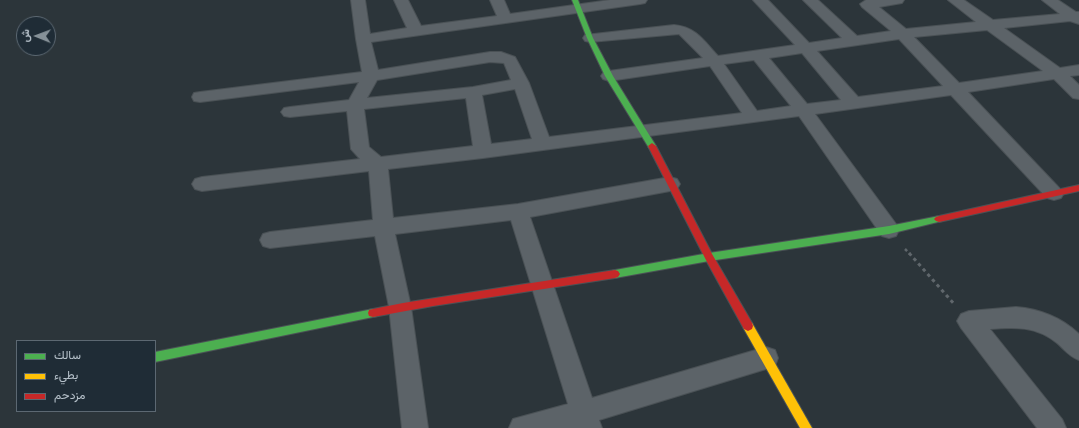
<!DOCTYPE html>
<html>
<head>
<meta charset="utf-8">
<style>
	body { margin:0 }
	#map { position:relative; width:1079px; height:428px; overflow:hidden; background:#2c353a; font-family:Montserrat,Vazirmatn,sans-serif }
	canvas { display:block }
	.legend { position:absolute; left:16px; top:340px; width:140px; height:72px; box-sizing:border-box; background:#1f2c36; border:1px solid #5c6872; margin:0; padding:5px 7px; list-style:none; font-size:12px; color:#b7c2cb }
	.legend li { display:flex; align-items:center; gap:8px; height:20px }
	.legend b { width:20px; border:1px solid #5c6872 }
	.north { position:absolute; left:16px; top:16px; width:40px; height:40px; box-sizing:border-box; background:#1f2c36; border:1px solid #5c6872; border-radius:50%; rotate:271deg; font-size:11px; font-weight:700; line-height:16px; text-align:center; color:#b7c2cb }
	.north::after { content:''; display:block; margin:auto; width:14px; height:18px; background:#869198; clip-path:polygon(50% 0,100% 100%,50% 72%,0 100%) }
</style>
</head>
<body>
<div id="map">
<canvas width="1079" height="428"></canvas>
<ul class="legend">
<li><b style="height:5px;background:#4caf50"></b>سالك</li>
<li><b style="height:5px;background:#ffc107"></b>بطيء</li>
<li><b style="height:5px;background:#c62828"></b>مزدحم</li>
</ul>
<div class="north">ش</div>
</div>
<script>
const context = document.querySelector('canvas').getContext('2d');
context.lineJoin = 'round';
function stroke(path, color, width, dash) { context.strokeStyle = color; context.lineWidth = width; context.lineCap = dash ? 'butt' : 'round'; context.setLineDash(dash || []); context.stroke(path); }
function fillPath(path, color) { context.fillStyle = color; context.fill(path, 'evenodd'); }
const street = new Path2D(`
	M351,0H365L370,34L407,28L394,0H408L421,26L497,16L490,0H504L510,14L610,0H647L645,3L640,4L371,42L378,70L490,52H501L515,57L529,83L549,137L742,113L710,66L609,81L603,79L601,76L603,73L609,71L703,58L679,34L590,42L585,41L583,38L585,35L674,25C696,27 704,41 718,56L795,45L753,0H768L809,43L842,38L803,0H818L857,36L891,31L862,7L860,4L866,0H904L902,3L879,7L906,29L976,22L948,0H964L993,20L1060,14L1042,0H1058L1076,12H1079V24L1070,21L1004,28L1060,68L1079,65V75L1070,76L1079,85V99L1073,98L1054,79L968,92L1064,193L1061,198L1054,200L1047,198L951,95L815,114L896,224L899,230L896,236L889,238L882,236L799,116L483,158L388,169L393,218L518,204L670,177L677,179L680,184L677,189L670,191L530,217L592,398L766,347L775,350L778,358L775,366L766,369L599,420L602,428H509L513,419L568,404L511,220L395,234L411,307L428,428H402L389,307L375,236L270,248L263,246L260,240L263,234L270,232L373,220L369,171L202,191L195,189L192,184L195,179L202,177L360,159L351,149L347,111L290,117L284,116L281,112L284,108L290,107L349,100L359,82L200,102L194,101L192,97L194,93L200,92L362,72L356,39ZM987,30L1043,71L959,83L914,37ZM899,39L943,86L858,97L817,51ZM802,53L841,100L807,104L769,58ZM754,60L791,106L757,111L724,64ZM490,62L504,63L511,80L473,87L367,98L377,80ZM515,89L532,139L491,144L482,95ZM466,98L473,146L381,157L369,147L364,109Z
	M1016,307C1040,309 1061,317 1079,334V360C1069,356 1065,350 1057,343C1036,326 1015,327 990,329L1062,419L1066,428H1037L961,328L957,321L961,314L969,311Z`);
const fast = new Path2D(`
	M572,0H578L593,38L613,76L656,146L655,148H649L605,76L587,38Z
	M939,216L942,217L944,219L942,221L889,234L709,261L615,278L612,277L610,274L612,271L615,270L709,253L889,226Z
	M373,309L377,310L378,313L377,316L373,317L155,362V352Z`);
const slow = new Path2D(`
	M748,321L752,323L812,428H800L744,329L743,326L744,323Z`);
const jam = new Path2D(`
	M652,143L656,146L712,254L752,323L753,326L752,329L748,331L744,329L706,260L648,146Z
	M1079,185V191L939,222L936,221L934,219L936,217L939,216Z
	M615,270L618,271L620,274L618,277L615,278L433,306L373,317L369,316L368,313L369,310L373,309L403,303Z`);
stroke(street, '#4a5155', 2);
stroke(fast, '#4a5155', 2);
stroke(slow, '#4a5155', 2);
stroke(jam, '#4a5155', 2);
stroke(new Path2D(`
	M905,249L910,254`), '#60676c', 2.5, [3, 3]);
stroke(new Path2D(`
	M909,253L955,305`), '#60676c', 3, [3.5, 3.5]);
fillPath(street, '#5c6368');
fillPath(fast, '#4caf50');
fillPath(slow, '#ffc107');
fillPath(jam, '#c62828');
</script>
</body>
</html>
